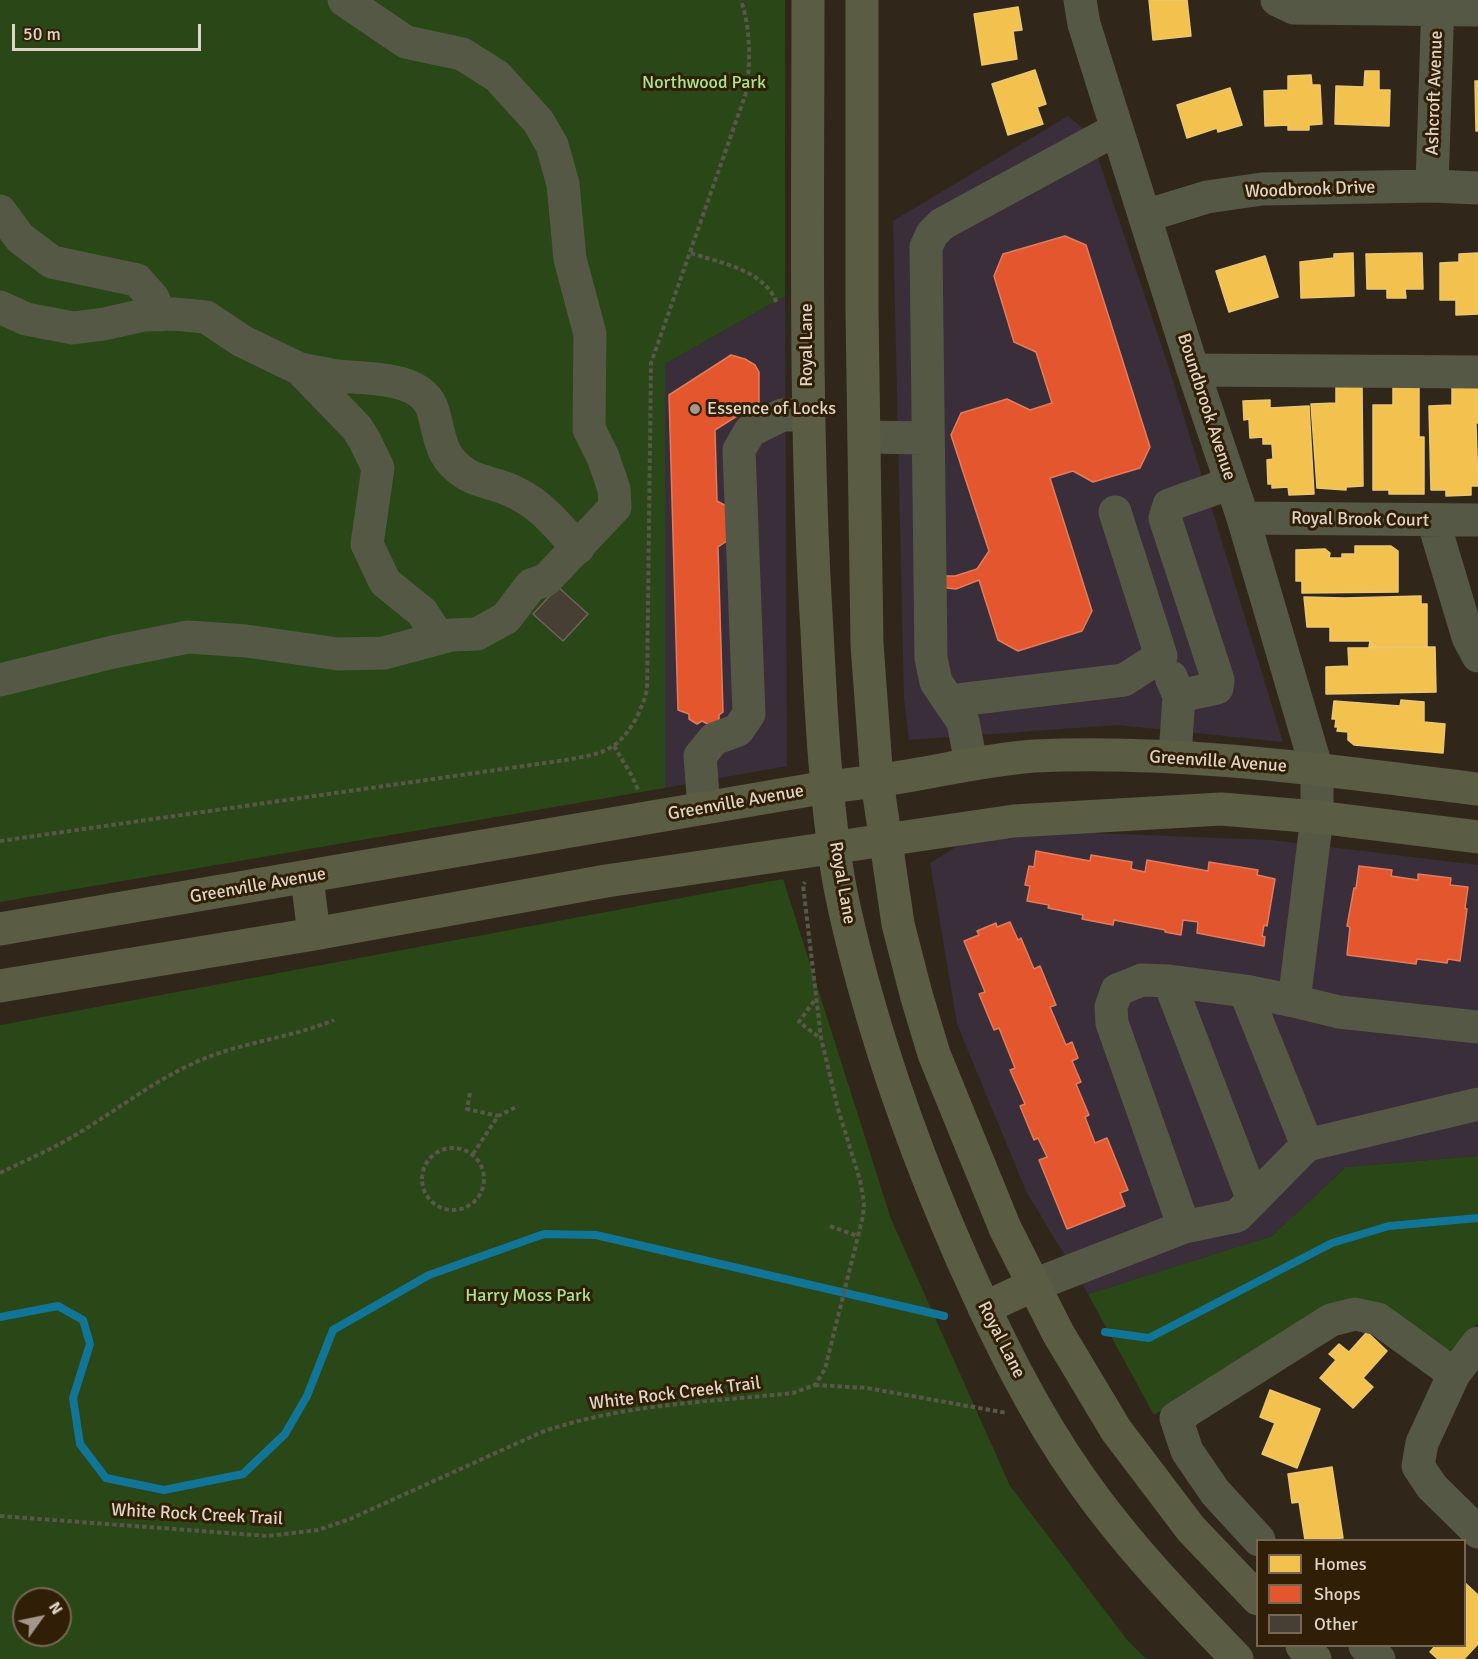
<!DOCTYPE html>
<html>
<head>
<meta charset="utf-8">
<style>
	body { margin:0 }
	#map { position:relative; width:1478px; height:1659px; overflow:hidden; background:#30271a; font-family:Signika,sans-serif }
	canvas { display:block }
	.legend { position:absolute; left:1256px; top:1539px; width:210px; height:108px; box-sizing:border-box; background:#301f06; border:2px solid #766753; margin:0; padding:8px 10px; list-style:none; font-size:18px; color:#dfd4c6 }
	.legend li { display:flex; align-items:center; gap:12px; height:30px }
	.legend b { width:30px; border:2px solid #766753 }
	.north { position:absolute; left:12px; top:1587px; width:60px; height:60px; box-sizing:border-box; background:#301f06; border:2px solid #766753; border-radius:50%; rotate:57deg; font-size:16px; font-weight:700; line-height:24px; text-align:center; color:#dfd4c6 }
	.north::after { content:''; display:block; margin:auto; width:21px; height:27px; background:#a2978a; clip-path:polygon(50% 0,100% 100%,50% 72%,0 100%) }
	.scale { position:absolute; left:12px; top:24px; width:189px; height:27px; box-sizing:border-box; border:3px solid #dfd4c6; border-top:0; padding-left:8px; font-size:18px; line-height:21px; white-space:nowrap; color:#dfd4c6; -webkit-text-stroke:4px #301f06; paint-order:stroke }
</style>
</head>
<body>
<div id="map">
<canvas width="1478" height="1659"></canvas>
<ul class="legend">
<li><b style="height:16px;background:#f2c14e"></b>Homes</li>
<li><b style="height:16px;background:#e4572e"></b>Shops</li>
<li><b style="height:16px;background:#473e34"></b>Other</li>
</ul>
<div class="north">N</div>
<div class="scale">50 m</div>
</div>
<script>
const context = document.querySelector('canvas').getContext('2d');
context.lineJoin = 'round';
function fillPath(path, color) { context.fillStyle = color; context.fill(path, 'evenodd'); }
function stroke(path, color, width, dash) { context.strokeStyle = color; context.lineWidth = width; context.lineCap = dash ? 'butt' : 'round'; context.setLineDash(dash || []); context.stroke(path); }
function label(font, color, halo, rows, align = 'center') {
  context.font = font + ' Signika,sans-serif'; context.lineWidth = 6; context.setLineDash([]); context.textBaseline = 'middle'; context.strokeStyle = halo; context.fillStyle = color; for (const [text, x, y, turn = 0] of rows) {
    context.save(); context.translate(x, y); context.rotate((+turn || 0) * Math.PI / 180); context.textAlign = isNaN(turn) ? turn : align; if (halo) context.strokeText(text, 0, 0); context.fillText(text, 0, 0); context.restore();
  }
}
fillPath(new Path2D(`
	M1068,116L1090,134L1169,368L1283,742L1117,725L909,740L904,699L893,221Z
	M785,296L787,766L665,788V364Z
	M1068,832L1272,840L1478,865V1156L1346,1167L1272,1236L1088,1294L1026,1191L957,1024L930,863L962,843Z`), '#392e39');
fillPath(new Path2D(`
	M0,0H785V296L665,364V788L0,902Z
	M783,879L891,1219L1010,1486L1128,1641L1146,1659H0V1025ZM24,1599H60V1635H24Z
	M1478,1156V1323L1440,1361L1330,1307L1154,1415L1088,1294L1272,1236L1346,1167Z`), '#2a4717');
const homes = new Path2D(`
	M1149,0H1187L1191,36L1153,40Z
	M1018,7L1022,30L1013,31L1017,59L982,65L974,14Z
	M1035,70L1046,104L1037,107L1043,124L1008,135L992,84Z
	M1365,71H1379V90H1390L1389,126L1335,124L1336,86L1364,87Z
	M1311,75L1312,85H1320L1322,124L1309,125V130H1288V125L1265,126L1264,91L1288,90V76Z
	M1475,81H1478V131H1476Z
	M1230,88L1242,125L1218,132L1217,128L1187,138L1177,105Z
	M1353,253L1354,296L1301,298L1300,262L1334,258V254Z
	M1422,253L1423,289H1405L1406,298H1387V289H1367L1366,254Z
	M1478,253V314L1456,315V300H1440V263L1459,262V254Z
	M1265,256L1278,297L1229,312L1216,271Z
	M1478,383V422L1476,424L1478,486H1471V495L1446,496V490H1431L1429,406L1452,405V384Z
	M1419,384V437H1424V494H1389V490H1373V405H1393V388Z
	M1362,386L1363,486L1346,487V490L1317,488L1311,404L1336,403V387Z
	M1270,400V408L1309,406L1314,494L1289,495L1288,487L1272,488V484H1268L1267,460L1273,459L1272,444H1263V437L1250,438L1249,419L1244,420L1243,401Z
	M1355,546H1391L1398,551V592L1302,593V581H1296V550L1325,549L1330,553L1329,558H1342V554H1355Z
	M1421,596V604H1427V647H1369L1370,641H1330V627H1307L1304,597L1345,598Z
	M1435,647L1436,692L1326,694V667L1349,666L1348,648Z
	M1401,700L1424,702V722L1445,724L1443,753L1354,745L1348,740V732L1337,731L1338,727H1335L1336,719H1332L1334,701L1400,706Z
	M1367,1332L1387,1351L1363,1378L1373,1387L1353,1408L1320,1378L1336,1360L1329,1354L1339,1344L1349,1352Z
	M1270,1390L1320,1409L1297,1468L1262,1454L1275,1423L1260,1417Z
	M1332,1467L1343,1538L1305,1540L1299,1502L1292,1503L1288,1474Z
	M1464,1582L1478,1595V1644L1464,1659H1438L1430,1652L1435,1646H1464Z`);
fillPath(homes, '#f2c14e');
stroke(homes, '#ecc772', 1.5);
const shops = new Path2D(`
	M1065,236L1086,245L1150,447L1140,468L1093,482L1073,471L1050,478L1092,611L1082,631L1018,651L998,640L979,580L956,589L937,587V576H955L977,569L989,551L951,435L961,413L1007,399L1030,410L1052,403L1036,352L1014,342L994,276L1003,254Z
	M731,355L745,359L755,365L759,372V402L715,430L717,501L734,510L730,539L718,547L723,712L719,715V723L713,727L702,721L697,724L689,719V714L678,710L669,395Z
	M1036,851L1090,861L1091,855L1132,862L1131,869L1145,872L1147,860L1208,871L1209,862L1258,870L1257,875L1275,879L1267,926L1264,925L1262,936L1265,937L1264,946L1197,933L1198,922L1183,920L1181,935L1165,932V930L1114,920L1113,925L1082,919L1083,915L1048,908L1049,905L1027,901L1030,886L1025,885L1029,866L1034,867Z
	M1359,866L1392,870L1391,876L1418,880V874L1451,878L1450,885L1468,887L1465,908L1467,909L1460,961L1448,959L1447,963L1417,959L1416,964L1347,955L1350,927L1347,926L1354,888H1356Z
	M1010,922L1018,940L1021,938L1034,969L1040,966L1056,1005L1050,1007L1066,1045L1072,1042L1078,1058L1072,1061L1081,1082L1076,1084L1089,1115L1085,1117L1095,1143L1107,1138L1128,1190L1120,1193L1125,1206L1067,1229L1039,1160L1047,1157L1038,1138L1034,1140L1020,1106L1025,1104L1010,1070L1015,1068L999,1028L994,1030L979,994L985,992L964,941L979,935L977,931L996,923L997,927Z`);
fillPath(shops, '#e4572e');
stroke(shops, '#e27c5c', 1.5);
stroke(new Path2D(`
	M0,1317L58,1306L83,1320L90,1344L73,1398L80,1444L106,1478L164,1490L243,1474L285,1434L307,1396L333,1330L429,1275L544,1234L596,1235L944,1316
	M1105,1332L1149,1338L1332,1243L1389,1226L1478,1218`), '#107597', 8);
const building = new Path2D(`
	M558,587L588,614L563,641L533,614Z`);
fillPath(building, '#473e34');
stroke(building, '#6e645a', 1.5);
stroke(new Path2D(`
	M691,253C720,263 766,270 777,304
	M614,746L632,776L639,792
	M0,841L566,760C582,757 599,755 613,746C630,735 643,708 647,689L651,363L747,90C750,57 751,32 741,0
	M814,1001L799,1022L820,1038
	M470,1093L467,1109L498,1116
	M422 1179a31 31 0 1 1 62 0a31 31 0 1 1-62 0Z
	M473,1154L498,1116L518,1106
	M0,1173C26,1160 53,1149 77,1134C117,1110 152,1082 194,1063C239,1042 288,1039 334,1020
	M830,1226L858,1236
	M815,1385L867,1388L1007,1413
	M0,1516L268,1536L318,1530L350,1519L542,1432C622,1404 709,1402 793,1393L815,1385L825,1369L863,1216L864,1203L860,1180L838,1109L821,1038L803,885L805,882`), '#58574a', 4, [4.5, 3]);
stroke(new Path2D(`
	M1277,0L1294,8L1478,10
	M1432,186L1438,0
	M0,211L20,238L52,262L137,280L153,298L160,315
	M1145,216L1207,197L1262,189L1432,186L1478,188
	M0,307L26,319L73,328L104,324L144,315L174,314L206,317L242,341L300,369L357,428L365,441L378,468L367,544L385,582L422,612L439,638
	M300,369C312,371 324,374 336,376C365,379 423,375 433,411C441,438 439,457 466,474C477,481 492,483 505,488C539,501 554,522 578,548
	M1193,370L1478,372
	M864,437L927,438
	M1243,518L1478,520
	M1433,520L1468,637L1478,656
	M1171,677L1179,696L1175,756
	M0,680L113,652L188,637L246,641L338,654L384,653L451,635L477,634L506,618L531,585L546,580L615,507L614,489L603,457L589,429L590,334L570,259L563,184L552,145L538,121L497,76L462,54L406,42L344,0
	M1179,696L1217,688L1218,680L1165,518L1169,505L1231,483
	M950,701L1124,680L1161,656L1115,512
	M971,763L963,722L936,682L931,658L926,247L932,234L942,224L1117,129
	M704,808L700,756L714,739L738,730L749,714L739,450L750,431L782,415H807
	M1169,981L1253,1200
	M1294,1001L1339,1012L1478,1027
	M1307,1145L1478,1104
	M1184,1227L1112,1023L1111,1007L1117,990L1142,980L1169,981L1245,991
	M1034,1285L1184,1227L1237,1216L1307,1145L1245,991L1294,1001L1317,817V770L1243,518L1193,370L1117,129L1084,24L1080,0
	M1478,1343L1454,1374L1422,1443L1418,1466L1432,1487L1478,1532
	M1259,1540L1215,1492L1187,1451L1176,1418L1331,1320L1355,1314L1378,1319L1454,1374
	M1365,1646L1379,1659`), '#565846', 33);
stroke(new Path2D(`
	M808,0C808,211 804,421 817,631C821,711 825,791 837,870C843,908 853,946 863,983C889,1078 922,1168 962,1259C996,1335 1032,1410 1080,1478C1126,1544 1181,1601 1237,1659
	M862,0V311L867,644L877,781L898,924L916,994L934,1054L1005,1228L1058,1333L1116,1430L1191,1529L1258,1599
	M307,878L314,934
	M0,929L827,787C856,784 885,780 913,775C953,768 993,759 1034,756C1183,749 1331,771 1478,789
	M0,986L314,934L606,881L1014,821L1221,809L1317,817L1478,837
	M984,1308L1034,1285
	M1302,1646L1315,1659`), '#5a5d44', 33);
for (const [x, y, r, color] of [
	[695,409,6,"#a2978a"]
]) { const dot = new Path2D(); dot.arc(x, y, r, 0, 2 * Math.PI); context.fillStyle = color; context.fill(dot); stroke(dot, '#301f06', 2); }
label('18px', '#a6e58b', '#301f06', [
	["Northwood Park",704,83],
	["Harry Moss Park",528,1296]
]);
label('18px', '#dfd4c6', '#301f06', [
	["Ashcroft Avenue",1435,93,-88],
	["Woodbrook Drive",1310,190,-2],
	["Royal Lane",807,345,-90],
	["Boundbrook Avenue",1206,407,72],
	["Royal Brook Court",1360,520,1],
	["Greenville Avenue",1218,762,4],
	["Greenville Avenue",736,803,-10],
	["Royal Lane",842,883,80],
	["Greenville Avenue",258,886,-10],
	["Royal Lane",1001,1340,63],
	["White Rock Creek Trail",675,1394,-7],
	["White Rock Creek Trail",197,1515,3]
]);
label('18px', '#dfd4c6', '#301f06', [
	["Essence of Locks",707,409]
], 'left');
</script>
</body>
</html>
